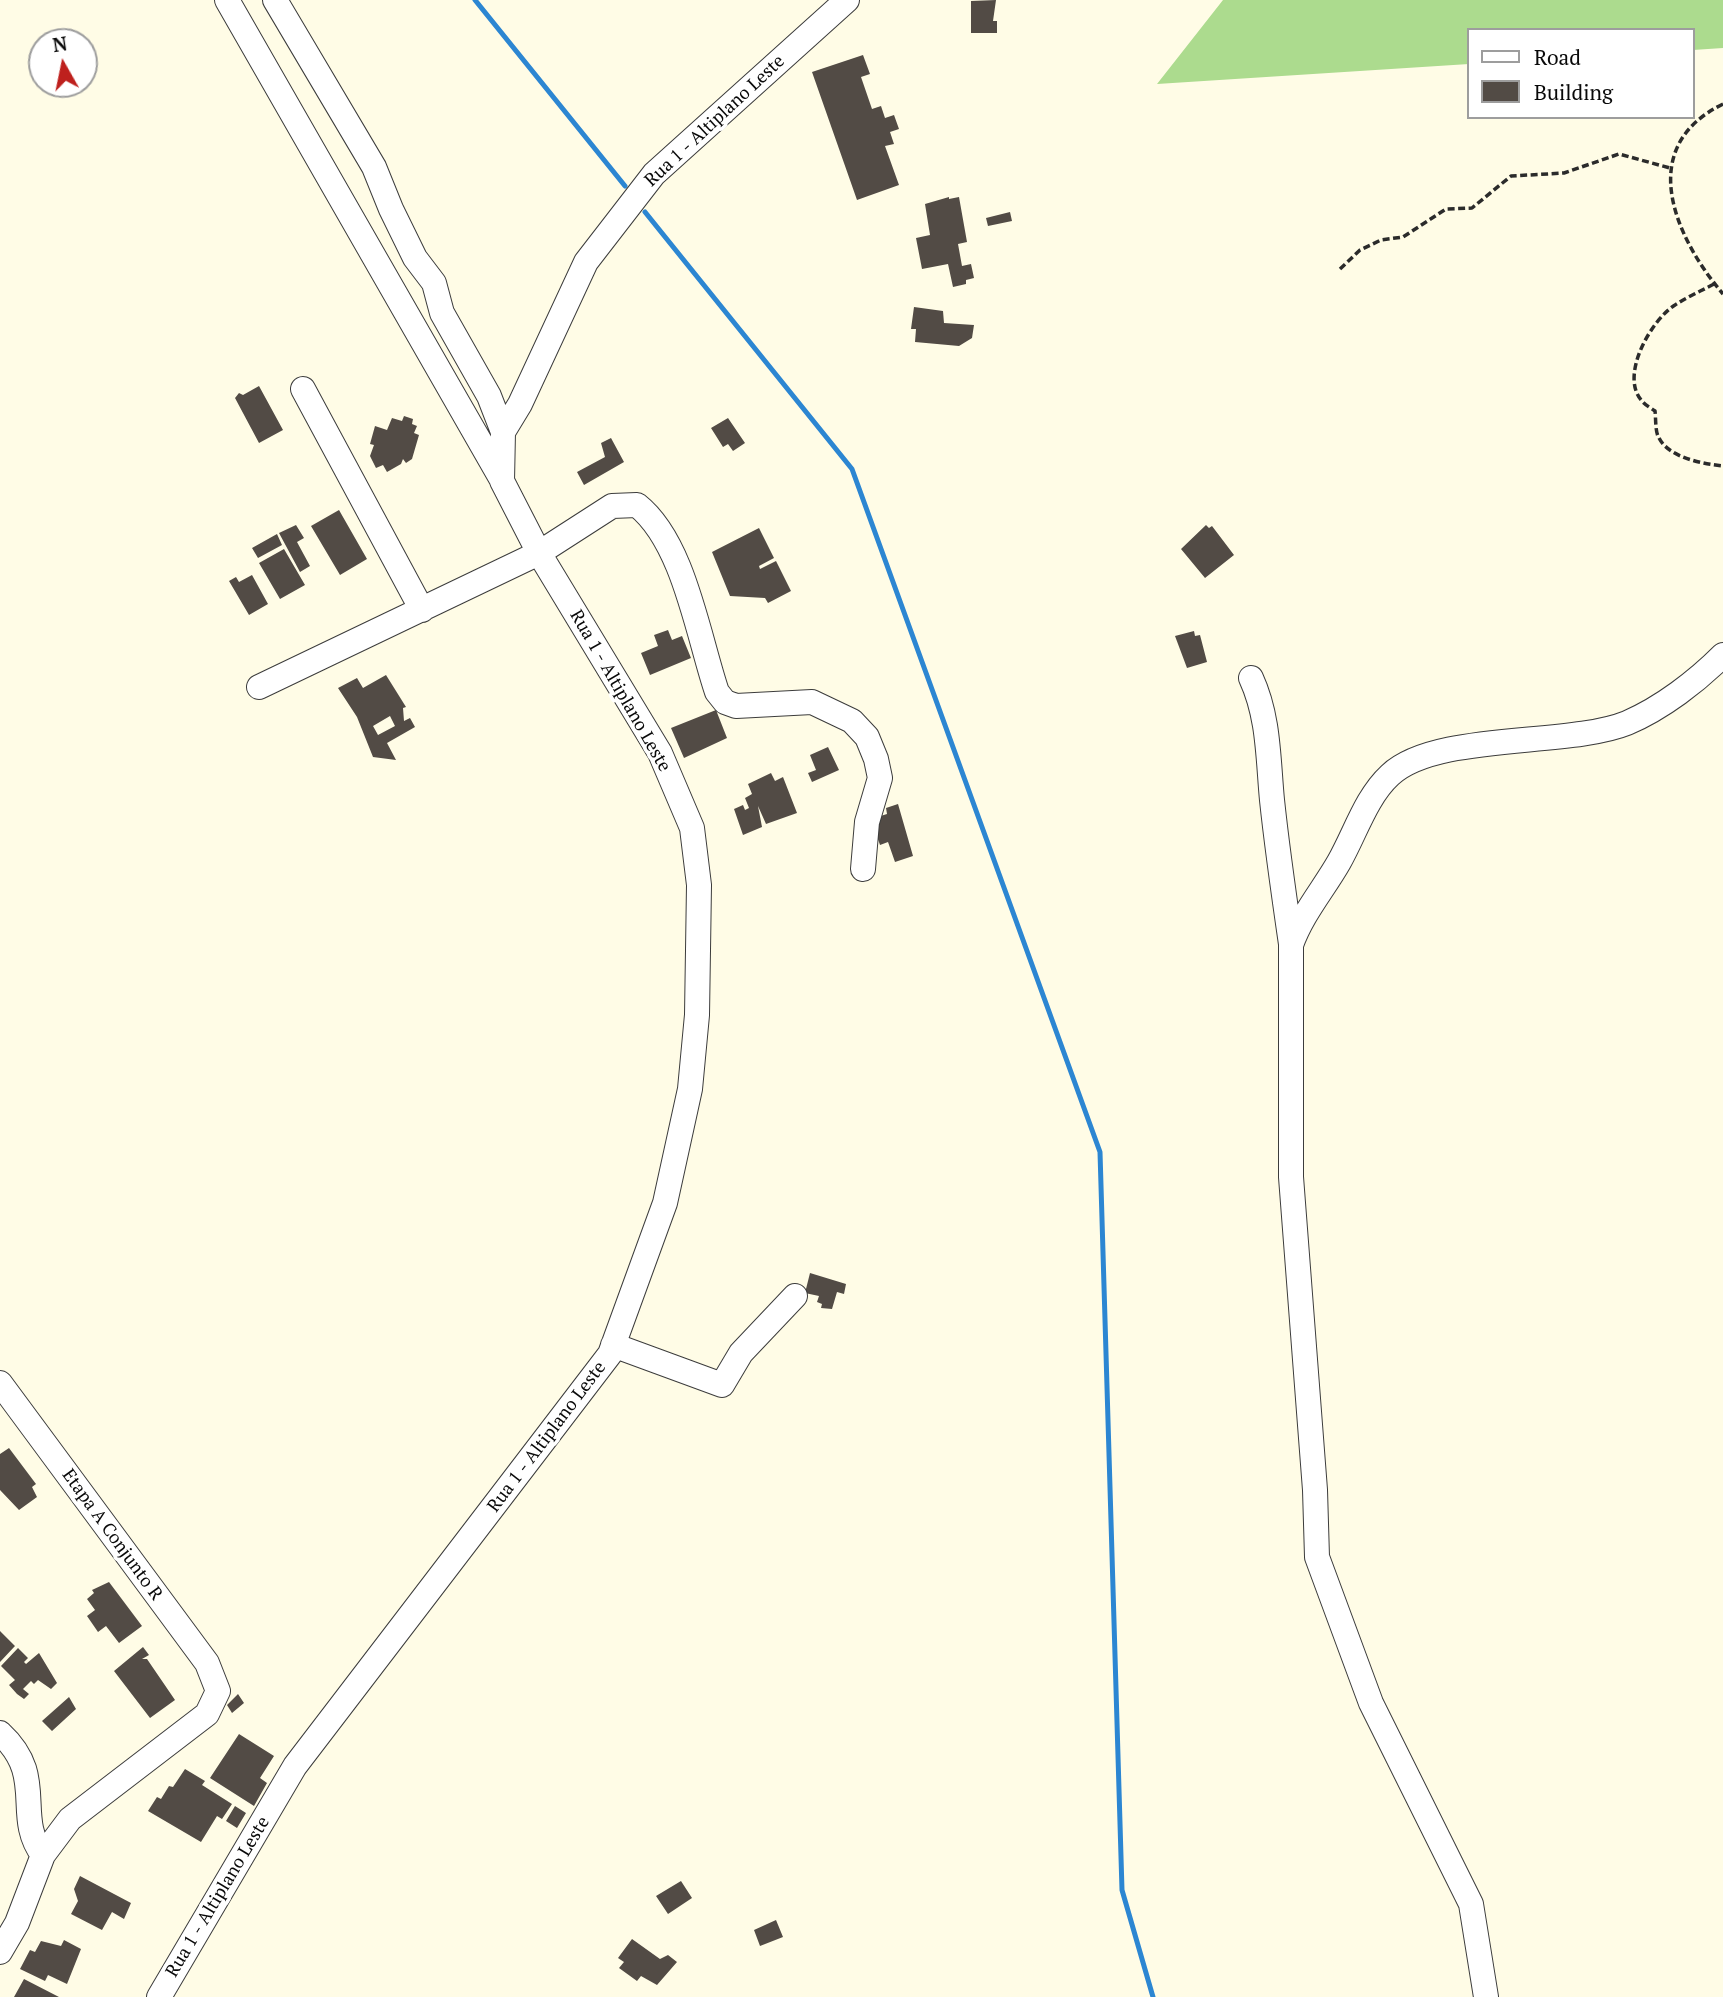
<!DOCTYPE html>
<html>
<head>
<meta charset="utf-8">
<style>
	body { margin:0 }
	#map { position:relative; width:1723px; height:1997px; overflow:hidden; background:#fffce6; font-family:"PT Serif",serif }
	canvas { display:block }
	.legend { position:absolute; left:1467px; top:28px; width:228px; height:91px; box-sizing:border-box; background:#fff; border:2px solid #9d9d9d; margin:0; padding:9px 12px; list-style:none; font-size:21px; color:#090909 }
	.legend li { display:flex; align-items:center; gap:14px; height:35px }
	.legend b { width:35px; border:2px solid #9d9d9d }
	.north { position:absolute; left:28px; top:28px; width:70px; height:70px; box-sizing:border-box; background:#fff; border:2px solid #9d9d9d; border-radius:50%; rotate:351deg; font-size:19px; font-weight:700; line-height:28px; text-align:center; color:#090909 }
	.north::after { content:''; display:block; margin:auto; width:24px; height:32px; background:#be201d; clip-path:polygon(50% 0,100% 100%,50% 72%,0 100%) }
</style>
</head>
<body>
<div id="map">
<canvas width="1723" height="1997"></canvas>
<ul class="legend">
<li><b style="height:9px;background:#fff"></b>Road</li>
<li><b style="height:19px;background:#524b45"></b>Building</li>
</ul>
<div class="north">N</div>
</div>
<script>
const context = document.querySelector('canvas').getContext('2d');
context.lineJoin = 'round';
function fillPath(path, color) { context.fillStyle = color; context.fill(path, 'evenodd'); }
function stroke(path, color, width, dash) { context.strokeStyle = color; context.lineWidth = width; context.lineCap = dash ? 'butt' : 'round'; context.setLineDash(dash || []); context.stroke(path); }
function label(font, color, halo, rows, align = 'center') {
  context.font = font + ' "PT Serif",serif'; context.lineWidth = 7; context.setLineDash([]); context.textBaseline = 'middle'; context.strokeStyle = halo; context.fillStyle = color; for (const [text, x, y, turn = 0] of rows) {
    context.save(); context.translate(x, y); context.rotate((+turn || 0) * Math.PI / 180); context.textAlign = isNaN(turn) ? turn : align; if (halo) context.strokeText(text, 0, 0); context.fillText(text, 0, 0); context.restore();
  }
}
fillPath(new Path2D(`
	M1223,0H1723V48L1693,50V30H1469V64L1157,84Z`), '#acdb8e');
stroke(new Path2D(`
	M475,0L625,186
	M645,212L852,469L1100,1152L1122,1890L1153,1997`), '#2c86d2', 5);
fillPath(new Path2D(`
	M996,0L993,21H997V33H971V1Z
	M863,55L870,74L861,77L872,109L881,106L885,118L894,115L899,129L890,132L894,144L885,146L899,185L857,200L812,72Z
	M949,197V199L959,197L967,242L958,244L962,266L971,264L974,278L966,280V284L953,287L948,264L922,269L916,238L930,235L925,204Z
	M1010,212L1012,221L988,226L986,218Z
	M914,307L943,311L944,323L974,325L972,338L959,346L915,342L916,329H911Z
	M259,386L283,430L259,443L235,398L239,393L243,395Z
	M404,416L413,419L412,424L417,426L414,433L419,435L412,459L406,463L403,459L401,464L387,472L383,465L376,468L370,456L374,445L370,444L375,426L387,430L392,418L402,421Z
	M728,418L745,443L733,451L728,444L723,447L711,428Z
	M611,438L624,462L584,485L577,472L605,457L601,443Z
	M339,510L367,559L340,575L311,526Z
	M296,525L304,538L297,542L310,566L300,572L279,533Z
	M1206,525L1209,528L1212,526L1234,555L1205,578L1181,549Z
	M759,528L774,558L759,566L760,569L776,561L791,591L768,603L765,598L730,596L712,552Z
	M277,534L282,545L258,558L252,548Z
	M284,549L305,585L280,599L259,563Z
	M252,575L268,604L249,615L229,581L236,577L239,582Z
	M668,630L672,640L682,636L691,658L650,675L641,653L658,646L654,635Z
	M1194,631L1195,636L1200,635L1207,662L1187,668L1175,636Z
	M386,675L406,707L403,708L404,721L410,718L415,727L387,743L396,760L373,757L357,717L338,688L357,678L363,688ZM390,716L395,726L378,735L373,726Z
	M716,710L727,738L684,758L671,728Z
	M828,747L839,770L812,782L808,773L816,770L810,755Z
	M771,773L775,781L783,777L797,813L766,824L758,806L762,827L743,835L734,809L743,805L745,810L749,808L745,798L752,794L748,784Z
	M898,804L913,856L895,862L888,842L880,845L871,819L887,814L886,808Z
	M810,1273L846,1284L844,1294L837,1292L832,1309L821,1308L822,1304L817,1302L819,1296L805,1293Z
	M9,1448L36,1484L32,1487L37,1497L19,1510L0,1490V1454Z
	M109,1582L142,1626L119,1643L106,1626L98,1632L87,1616L95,1610L87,1599L94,1593L92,1590Z
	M0,1631L15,1646L0,1662Z
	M143,1647L149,1655L142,1659H147L175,1700L150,1718L114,1671Z
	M18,1648L28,1658L24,1662L26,1664L39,1653L57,1683L51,1689L38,1680L34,1684L31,1681L23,1689L29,1694L24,1699L17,1694L9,1685L15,1680L1,1666Z
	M238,1694L244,1703L232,1713L227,1705Z
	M69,1697L76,1709L52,1731L42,1721Z
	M239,1734L274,1756L260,1778L267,1783L254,1806L210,1778Z
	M185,1769L205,1781L202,1785L232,1804L222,1819L217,1816L201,1842L148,1811L157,1797L161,1799L169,1786L173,1787Z
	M235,1806L246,1813L237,1828L226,1821Z
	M80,1876L131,1903L124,1919L112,1912L102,1930L71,1914L78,1901L74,1889Z
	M681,1881L692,1898L668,1914L656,1896Z
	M776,1920L783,1937L760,1946L754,1930Z
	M632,1939L660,1959L668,1955L677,1962L657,1985L641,1976L637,1981L619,1968L624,1962L618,1958Z
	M64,1940L81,1949L67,1984L48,1975L45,1981L20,1969L30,1950L35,1952L41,1941L61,1946Z
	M24,1979L59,1997H14Z`), '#524b45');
const minor = new Path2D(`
	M227,0L502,480
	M275,0L374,167L391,209L415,258L434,283L442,313L489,396L503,432
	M303,389L422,610
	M1251,678C1269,717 1268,758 1272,800C1277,848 1284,896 1291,944
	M259,687L539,553L612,506L637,505C684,542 698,636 717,692L725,702L736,706L812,702L852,721L867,737L876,759L880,778L867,822L863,869
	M613,1345L722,1385L741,1353L795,1296
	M0,1383L207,1663L218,1691L207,1714L70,1819L43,1855L17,1923L0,1952
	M0,1733C48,1777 13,1815 43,1855
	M159,1997L295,1766L610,1354L665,1203L690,1089L697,1015L699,885L692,828L660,753L539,553L502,481L503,432L520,404L586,262L654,174L847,0
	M1486,1997L1471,1904L1371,1703L1317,1557L1315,1490L1291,1177V945C1302,914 1323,890 1339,862C1355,834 1366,797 1390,775C1436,732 1568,747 1627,723C1662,708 1697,681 1723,655`);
stroke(minor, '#3c3c3c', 26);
stroke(new Path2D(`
	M1723,104C1635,147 1674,236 1723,294
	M1340,269L1360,250L1381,240L1403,237L1446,209L1472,208L1511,176L1564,173L1619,154L1670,168
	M1714,284C1701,291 1687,297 1675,305C1651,320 1619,376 1642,401C1645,405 1651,408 1655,411C1656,419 1655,432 1659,438C1669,458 1704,464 1723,466`), '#2b2b2b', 3.5, [7, 3.5]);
stroke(minor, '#fff', 24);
label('18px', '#090909', '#fff', [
	["Rua 1 - Altiplano Leste",715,121,-43],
	["Rua 1 - Altiplano Leste",620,691,60],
	["Rua 1 - Altiplano Leste",547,1437,-53],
	["Etapa A Conjunto R",112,1535,54],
	["Rua 1 - Altiplano Leste",218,1897,-59]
]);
</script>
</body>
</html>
